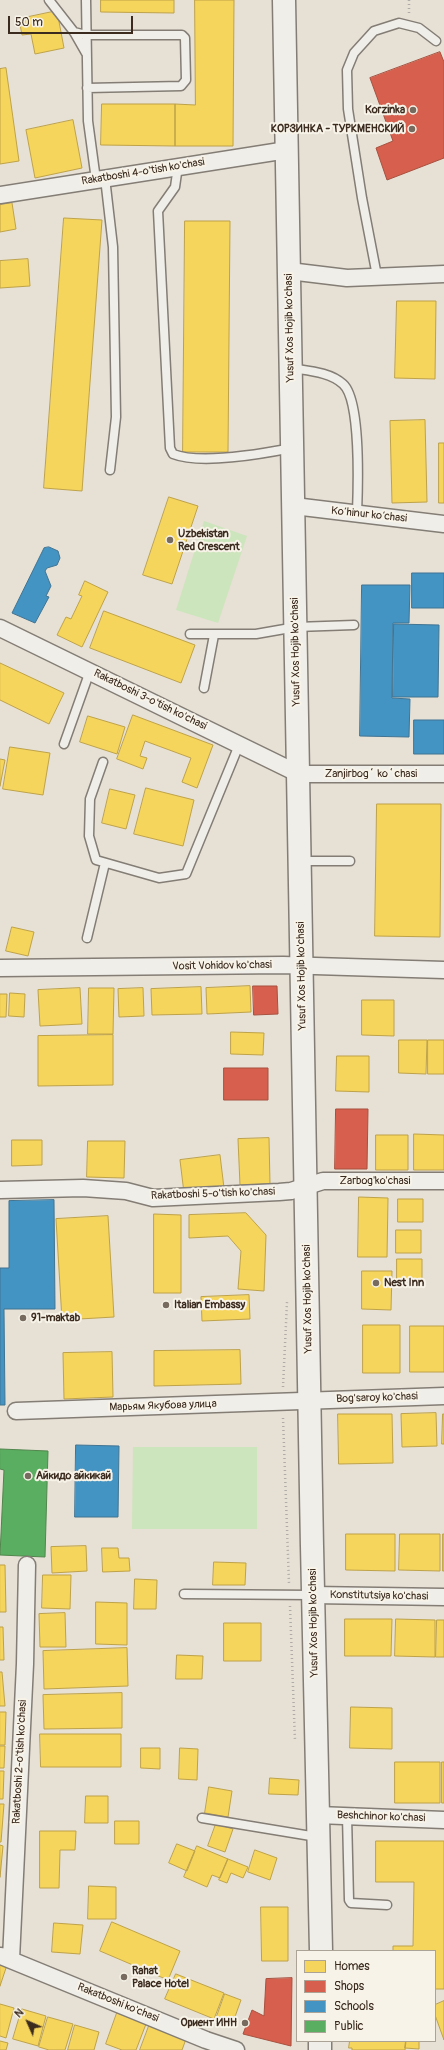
<!DOCTYPE html>
<html>
<head>
<meta charset="utf-8">
<style>
	body { margin:0 }
	#map { position:relative; width:444px; height:2050px; overflow:hidden; background:#e6e0d5; font-family:Pangolin,sans-serif }
	canvas { display:block }
	.legend { position:absolute; left:296px; top:1950px; width:140px; height:92px; box-sizing:border-box; background:#f7f3e8; border:1px solid #aca397; margin:0; padding:5px 7px; list-style:none; font-size:12px; color:#3b2a1e }
	.legend li { display:flex; align-items:center; gap:8px; height:20px }
	.legend b { width:20px; border:1px solid #aca397 }
	.north { position:absolute; left:8px; top:2002px; width:40px; height:40px; -webkit-text-stroke:3px #f7f3e8; paint-order:stroke; rotate:315deg; font-size:11px; font-weight:700; line-height:16px; text-align:center; color:#3b2a1e }
	.north::after { content:''; display:block; margin:auto; width:14px; height:18px; background:#3b2a1e; clip-path:polygon(50% 0,100% 100%,50% 72%,0 100%) }
	.scale { position:absolute; left:8px; top:16px; width:125px; height:18px; box-sizing:border-box; border:2px solid #3b2a1e; border-top:0; padding-left:5px; font-size:12px; line-height:14px; white-space:nowrap; color:#3b2a1e; -webkit-text-stroke:3px #f7f3e8; paint-order:stroke }
</style>
</head>
<body>
<div id="map">
<canvas width="444" height="2050"></canvas>
<ul class="legend">
<li><b style="height:11px;background:#f6d55c"></b>Homes</li>
<li><b style="height:11px;background:#d6604d"></b>Shops</li>
<li><b style="height:11px;background:#4393c3"></b>Schools</li>
<li><b style="height:11px;background:#5aae61"></b>Public</li>
</ul>
<div class="north">N</div>
<div class="scale">50 m</div>
</div>
<script>
const context = document.querySelector('canvas').getContext('2d');
context.lineJoin = 'round';
function fillPath(path, color) { context.fillStyle = color; context.fill(path, 'evenodd'); }
function stroke(path, color, width, dash) { context.strokeStyle = color; context.lineWidth = width; context.lineCap = dash ? 'butt' : 'round'; context.setLineDash(dash || []); context.stroke(path); }
function label(font, color, halo, rows, align = 'center') {
  context.font = font + ' Pangolin,sans-serif'; context.lineWidth = 4; context.setLineDash([]); context.textBaseline = 'middle'; context.strokeStyle = halo; context.fillStyle = color; for (const [text, x, y, turn = 0] of rows) {
    context.save(); context.translate(x, y); context.rotate((+turn || 0) * Math.PI / 180); context.textAlign = isNaN(turn) ? turn : align; if (halo) context.strokeText(text, 0, 0); context.fillText(text, 0, 0); context.restore();
  }
}
fillPath(new Path2D(`
	M204,521L247,536L218,623L176,610Z
	M133,1447H257V1529H132Z`), '#cde5bc');
const homes = new Path2D(`
	M101,0H174V13L101,12Z
	M195,0H234L233,146H175V104L195,105Z
	M57,11L64,48L35,54L31,34L22,35L19,19Z
	M6,68L19,161L0,164V69Z
	M102,104H175V146L101,145Z
	M73,120L82,168L35,178L26,130Z
	M12,203L16,229L0,232V205Z
	M64,218L102,220L82,491L44,488Z
	M185,221H230L228,452H183Z
	M28,259L30,286L0,288V261Z
	M397,301H436L435,379L395,378Z
	M425,420L427,502L392,503L390,421Z
	M439,443H444V503H439Z
	M169,497L198,506L172,584L143,575Z
	M85,581L108,592L82,647L57,635L66,617L71,619L82,596L79,595Z
	M104,611L195,645L181,683L90,648Z
	M0,663L64,693L49,724L0,700Z
	M133,715L213,745L197,788L182,782L191,758L145,741L140,756L147,758L143,769L117,759Z
	M88,716L125,727L117,754L80,742Z
	M10,747L50,753L43,795L3,789Z
	M0,759L5,760L0,786Z
	M146,788L194,800L183,846L134,834Z
	M110,789L135,795L126,829L102,823Z
	M377,804H441L440,937L375,936Z
	M12,927L34,932L28,956L6,951Z
	M250,986L251,1012L207,1014L206,988Z
	M201,987L202,1014L152,1015L151,989Z
	M80,988L82,1024L40,1026L38,990Z
	M89,988H114L113,1034H88Z
	M143,988L144,1016L119,1017L118,989Z
	M10,993L25,994L24,1017L9,1016Z
	M0,994H7L6,1017H0Z
	M362,1000H394V1036L362,1035Z
	M231,1032L264,1033L263,1055L231,1054Z
	M113,1035V1085L38,1086V1036Z
	M399,1040H427L426,1074L399,1073Z
	M428,1040H444V1074H428Z
	M337,1056H369V1092L336,1091Z
	M414,1134L444,1135V1170H414Z
	M376,1135H408V1170H376Z
	M269,1138L270,1184L240,1185L238,1139Z
	M12,1140H42V1165L12,1166Z
	M88,1141H125L124,1178L87,1177Z
	M220,1155L224,1188L184,1193L180,1160Z
	M359,1197L388,1198L387,1257H358Z
	M398,1199H423V1222H398Z
	M246,1213L266,1235L264,1291L238,1289L241,1251L228,1236L189,1238V1215Z
	M154,1214L181,1215V1293H154Z
	M108,1216L114,1317L62,1320L56,1219Z
	M396,1230H421V1253H396Z
	M397,1259H422V1282H397Z
	M362,1271H392L391,1310L362,1309Z
	M249,1295L250,1319L202,1321L201,1297Z
	M363,1325H400V1373H363Z
	M410,1326H444V1372H410Z
	M240,1350L241,1384L154,1386V1351Z
	M112,1352L113,1397L64,1399L63,1353Z
	M436,1413L437,1446L402,1447L401,1414Z
	M338,1414H392L393,1463L339,1464Z
	M443,1414H444V1444H442Z
	M346,1534H395V1571L346,1570Z
	M400,1534H440V1571L399,1570Z
	M443,1534H444V1571H443Z
	M86,1546L87,1571L52,1573L51,1547Z
	M102,1548H118L119,1558H129L130,1571L103,1572Z
	M214,1562L246,1563L245,1585H213Z
	M0,1565H5L6,1612H0Z
	M43,1575H71L70,1609L42,1608Z
	M135,1579L157,1580L156,1609H134Z
	M96,1602L127,1603V1645L96,1644Z
	M65,1613L66,1647H40L39,1614Z
	M345,1619H392L391,1656H345Z
	M396,1619L435,1620V1657L395,1656Z
	M437,1620H444V1657H436Z
	M224,1623H261V1661H224Z
	M0,1627H3L4,1660H0Z
	M127,1648L128,1686L44,1689L43,1651Z
	M177,1655L203,1656L202,1679H176Z
	M0,1672H2L5,1706H0Z
	M122,1693V1728L44,1729L43,1695Z
	M351,1707L392,1708V1749L350,1748Z
	M0,1712H6L5,1745H0Z
	M40,1734H121V1767H41Z
	M0,1746H5L4,1768H0Z
	M141,1748H160V1769L141,1768Z
	M180,1748L198,1749L197,1780L179,1779Z
	M395,1762H440V1803H395Z
	M442,1762H444V1803H442Z
	M0,1771H4L3,1799H0Z
	M270,1778L299,1780L298,1795L269,1794Z
	M209,1787L232,1791L228,1817L205,1813Z
	M86,1796H108V1823H85Z
	M0,1804H4L1,1842H0Z
	M115,1821H139V1844H115Z
	M216,1824L233,1829L225,1852L208,1846Z
	M40,1831H76L75,1850H60L59,1888H40Z
	M376,1841H444V1989H435V1951H393V1946H413L414,1882H376Z
	M177,1844L195,1851L187,1871L169,1863Z
	M0,1845L3,1846L0,1877Z
	M197,1846L228,1859L220,1878L212,1875L207,1887L184,1877Z
	M255,1850L277,1858L270,1880L248,1872Z
	M228,1859L248,1867L243,1878L231,1873L227,1883L219,1880Z
	M89,1886L116,1887V1919H88Z
	M261,1907H288V1961H262Z
	M112,1922L180,1951L168,1980L100,1951Z
	M54,1923L83,1925L80,1954L52,1952Z
	M0,1959L8,1962L0,1986Z
	M176,1974L224,1993L214,2019L165,1999Z
	M225,1994L241,2000L232,2025L216,2019Z
	M444,2001V2040L435,2015V2005Z
	M0,2004L14,2008L6,2038L0,2036Z
	M22,2009L46,2016L38,2046L13,2039Z
	M117,2013L146,2024L136,2050H122L106,2044Z
	M48,2017L73,2024L65,2050H49L39,2047Z
	M75,2025L99,2032L94,2050H68Z
	M149,2026L186,2039L182,2050H140Z
	M0,2041L8,2043L6,2050H0Z
	M350,2041H406L405,2050H352V2048H349Z
	M406,2041H419V2049L405,2048Z`);
fillPath(homes, '#f6d55c');
stroke(homes, '#bea249', 1);
const shops = new Path2D(`
	M440,52L444,62V158L387,180L376,148L393,141L370,78Z
	M253,986H277L278,1014L254,1015Z
	M224,1068H268V1100H224Z
	M336,1109H368L367,1169H335Z
	M292,1978L291,2046L243,2034L252,2010L264,2016L266,1979Z`);
fillPath(shops, '#d6604d');
stroke(shops, '#a8503f', 1);
const schools = new Path2D(`
	M49,547L58,551L60,558L57,565L47,568L45,571L51,586L46,596L49,597L35,623L12,613L44,548Z
	M412,573H444V608H412Z
	M362,585H410L409,623H393L392,698L410,699L409,737L360,736Z
	M394,624L439,625L438,697H393Z
	M414,720H444V754H414Z
	M54,1200L55,1309H4L5,1405H0V1268H9V1201Z
	M76,1445L119,1446L118,1517H75Z`);
fillPath(schools, '#4393c3');
stroke(schools, '#417492', 1);
const public = new Path2D(`
	M0,1449L48,1451L45,1557L0,1555L4,1470L0,1469Z`);
fillPath(public, '#5aae61');
stroke(public, '#51864d', 1);
const lane = new Path2D(`
	M49,0L74,32L86,53
	M86,0L88,121L96,180
	M74,32L86,35H182L185,38L186,80L181,86L87,88
	M178,166L175,187L158,211L170,448L173,454C201,465 261,454 292,448
	M105,178L113,247L116,417L110,470
	M377,276L362,198L348,109L347,70L354,53L374,31L399,23L419,28L436,41
	M291,368C309,371 330,372 343,384C361,400 358,488 357,513
	M190,634H256L296,627L354,625
	M204,688L214,635
	M64,744L90,671
	M103,762L90,799L89,836L96,860L159,878L186,874L239,745
	M301,861H350
	M87,938L105,863
	M184,1594L312,1595
	M347,1816L349,1900L351,1903L387,1905
	M202,1818L317,1837`);
const street = new Path2D(`
	M0,195L287,150
	M289,271L347,278L444,274
	M294,506L444,524
	M0,628L299,774H444
	M0,968L283,965L444,970
	M0,1190L83,1188L126,1191L153,1198L279,1192L291,1191L323,1181H444
	M16,1411L444,1396
	M313,1595L444,1597
	M318,1815L444,1820
	M1,1956L206,2040L236,2050
	M11,1959L25,1664L27,1565`);
const secondary = new Path2D(`
	M284,0L312,1546L321,1951
	M320,2050V2041`);
stroke(lane, '#837d75', 11);
stroke(street, '#837d75', 19);
stroke(secondary, '#837d75', 25);
stroke(new Path2D(`
	M409,0V13
	M283,1387L287,1302
	M283,1418L289,1583
	M290,1606L295,1741`), '#afaba6', 2.5, [1, 3]);
stroke(lane, '#f0eee9', 8);
stroke(street, '#f0eee9', 16);
stroke(secondary, '#f0eee9', 22);
for (const [x, y, r, color] of [
	[413,110,4,"#776a5e"],
	[412,129,4,"#776a5e"],
	[170,540,4,"#776a5e"],
	[376,1283,4,"#776a5e"],
	[166,1305,4,"#776a5e"],
	[23,1318,4,"#776a5e"],
	[28,1476,4,"#776a5e"],
	[124,1977,4,"#776a5e"],
	[245,2023,4,"#776a5e"]
]) { const dot = new Path2D(); dot.arc(x, y, r, 0, 2 * Math.PI); context.fillStyle = color; context.fill(dot); stroke(dot, '#f7f3e8', 1.5); }
label('bold 11px', '#3b2a1e', '#f7f3e8', [
	["Korzinka",405,110,"right"],
	["КОРЗИНКА - ТУРКМЕНСКИЙ",404,129,"right"],
	["Uzbekistan",178,534],
	["Red Crescent",178,547],
	["Nest Inn",384,1283],
	["Italian Embassy",174,1305],
	["91-maktab",31,1318],
	["Айкидо айкикай",36,1476],
	["Rahat",132,1971],
	["Palace Hotel",132,1984],
	["Ориент ИНН",237,2023,"right"]
], 'left');
label('11px', '#3b2a1e', '#f7f3e8', [
	["Rakatboshi 4-o'tish ko'chasi",143,172,-9],
	["Yusuf Xos Hojib ko'chasi",290,328,-91],
	["Ko‘hinur ko‘chasi",369,515,6],
	["Yusuf Xos Hojib ko'chasi",296,652,-91],
	["Rakatboshi 3-o'tish ko'chasi",150,700,26],
	["Zanjirbogʻ koʻchasi",371,774],
	["Vosit Vohidov ko'chasi",222,966,-1],
	["Yusuf Xos Hojib ko'chasi",302,976,-91],
	["Zarbog'ko'chasi",375,1181],
	["Rakatboshi 5-o'tish ko'chasi",213,1194,-2],
	["Yusuf Xos Hojib ko'chasi",308,1299,-91],
	["Bog'saroy ko'chasi",377,1398,-2],
	["Марьям Якубова улица",163,1406,-2],
	["Konstitutsiya ko'chasi",379,1596,1],
	["Yusuf Xos Hojib ko'chasi",314,1623,-91],
	["Rakatboshi 2-o'tish ko'chasi",20,1762,-87],
	["Beshchinor ko'chasi",381,1817,2],
	["Rakatboshi ko'chasi",118,2003,22]
]);
</script>
</body>
</html>
